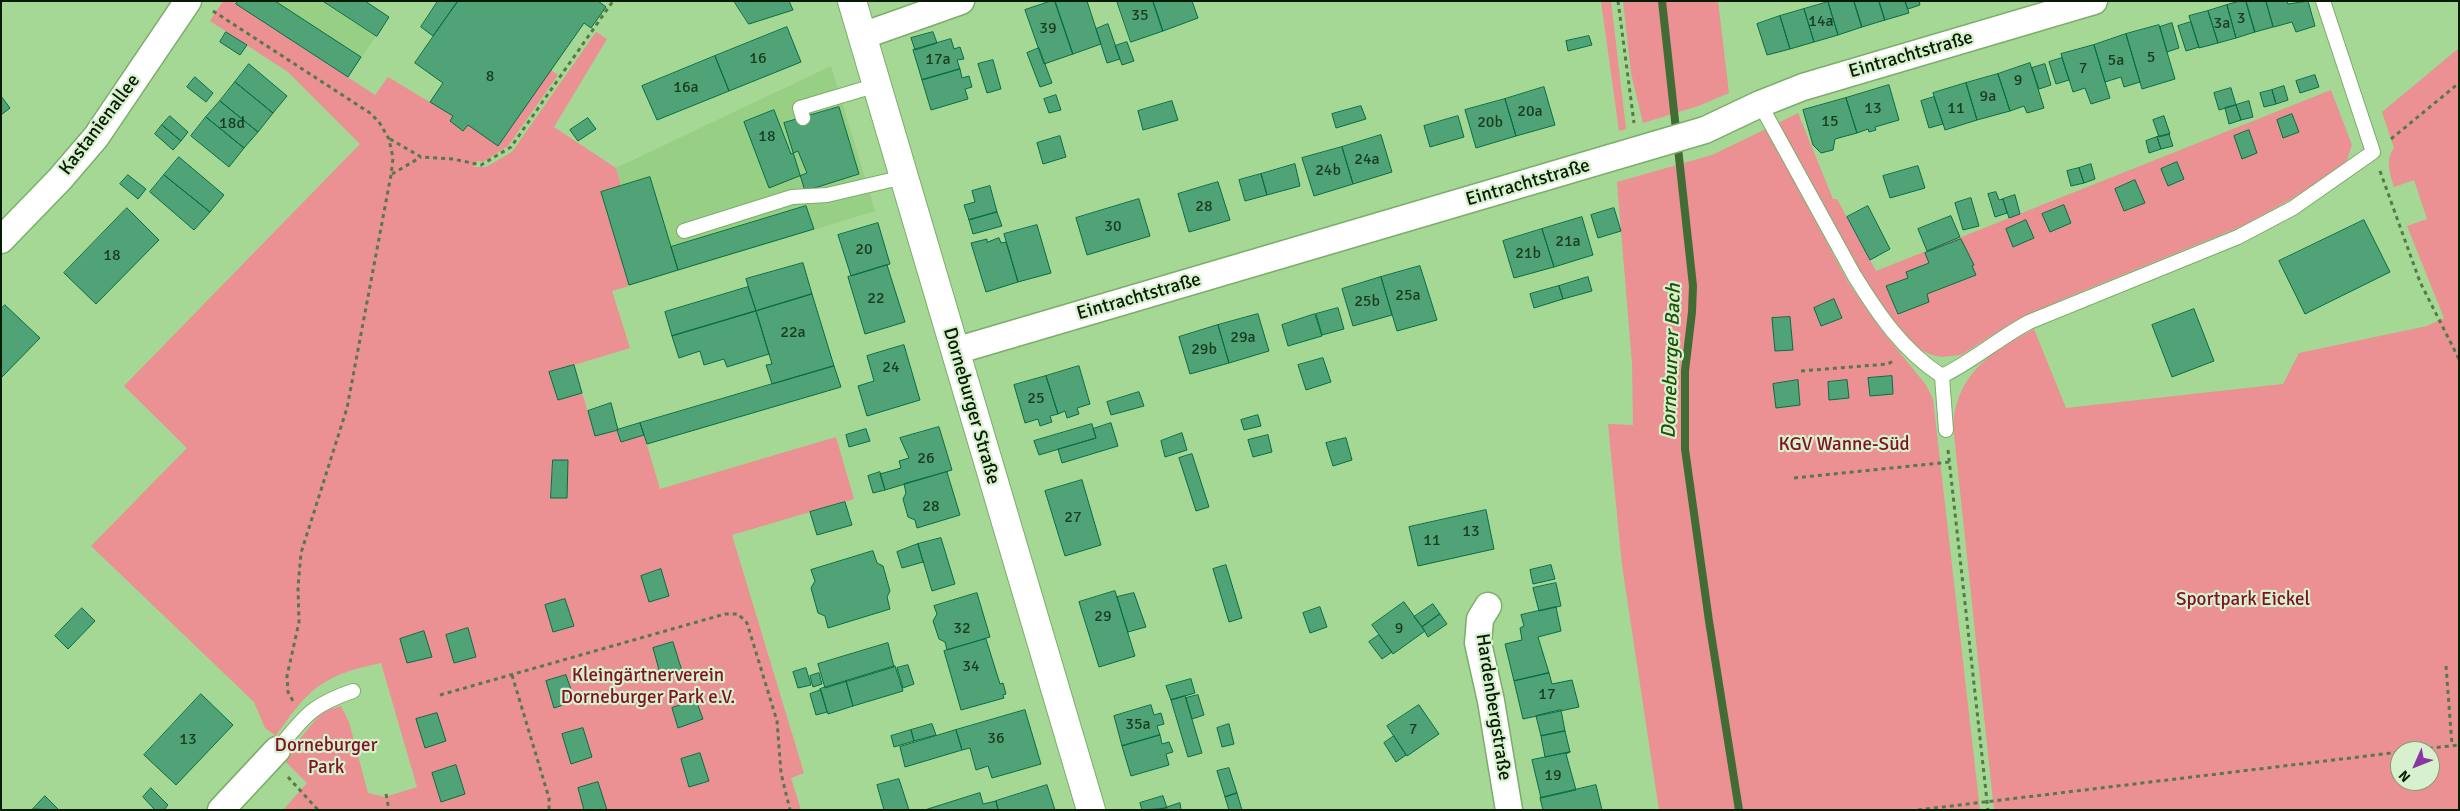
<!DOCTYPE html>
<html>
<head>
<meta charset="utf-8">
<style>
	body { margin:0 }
	#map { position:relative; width:2460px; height:811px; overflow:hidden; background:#a4d894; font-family:Signika,sans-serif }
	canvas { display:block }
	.frame { position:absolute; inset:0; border:2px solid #081b03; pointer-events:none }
	.north { position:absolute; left:2390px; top:741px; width:50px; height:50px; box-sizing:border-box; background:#d7f1ce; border:1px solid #849b7d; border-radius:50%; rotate:226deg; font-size:14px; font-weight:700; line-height:20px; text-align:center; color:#081b03 }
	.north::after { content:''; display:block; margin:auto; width:18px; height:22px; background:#8c36a4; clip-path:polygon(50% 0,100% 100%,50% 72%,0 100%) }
</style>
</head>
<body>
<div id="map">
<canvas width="2460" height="811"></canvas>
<div class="frame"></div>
<div class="north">N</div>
</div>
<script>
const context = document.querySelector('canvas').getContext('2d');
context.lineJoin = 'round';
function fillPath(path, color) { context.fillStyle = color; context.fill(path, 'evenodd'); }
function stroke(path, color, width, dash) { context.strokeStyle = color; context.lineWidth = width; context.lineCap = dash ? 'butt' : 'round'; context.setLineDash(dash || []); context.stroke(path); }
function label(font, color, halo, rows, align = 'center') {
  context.font = font + ' Signika,sans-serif'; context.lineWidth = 4.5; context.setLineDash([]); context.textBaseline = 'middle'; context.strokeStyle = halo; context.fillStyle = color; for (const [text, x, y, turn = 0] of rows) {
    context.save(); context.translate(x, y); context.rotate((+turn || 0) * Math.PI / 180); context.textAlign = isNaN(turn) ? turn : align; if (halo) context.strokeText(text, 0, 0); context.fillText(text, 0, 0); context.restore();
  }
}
fillPath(new Path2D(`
	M232,1H365L389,17L348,77Z
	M831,66L875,211L629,286L601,192L621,186L616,168Z`), '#97cf85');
fillPath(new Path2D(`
	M223,1H232L375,95L388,77L453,116L450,121L463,130L468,125L551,70L558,75L508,146L483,162L477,161L474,167H486L512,152L596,32L607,39L554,127L616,168L621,186L601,192L629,286L612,291L630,348L574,365L595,436L617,430L621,442L644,435L660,489L836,437L854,499L732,535L804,773L791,778L801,810H283L307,783L283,759L322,712L341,706L349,722L368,793L385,797L417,787L381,663C323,675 309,688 276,736L265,728L254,702L91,546L187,448L124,386L360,144L288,72L210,21Z
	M1601,1H1611L1626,129L1619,131Z
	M1623,1H1718L1729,93L1698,106L1643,123L1631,73Z
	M2459,48V810H1994L1953,425C1957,373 1992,351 2034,329L2066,408L2283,384L2299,353L2427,326L2444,318L2407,226L2427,219L2414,180L2394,187C2390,174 2385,160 2394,148L2382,112ZM2400,751H2430V781H2400Z
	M2331,90L2352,145L2347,160L2340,167L2288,201L2240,227L2063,299L2010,324L1961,355L1942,357L1932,355L1917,348L1892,320L1862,276L1778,123L1798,113L1833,199H1837L1876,271Z
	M1766,129L1848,282L1879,327L1926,385L1933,399L1980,810H1659L1622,565L1608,424L1633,425L1632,363L1617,182L1712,155Z`), '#eb9093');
stroke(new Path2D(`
	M1662,1L1693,286L1692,312L1685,371V449L1709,621L1739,810`), '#416c33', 8);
const building = new Path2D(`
	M238,1H275L361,57L348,77L236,4Z
	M323,1H365L389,17L377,36Z
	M438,1H458L433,36L421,27Z
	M458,1H598L606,7L591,28L584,23L498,146L468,125L463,131L450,121L453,116L430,102L443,83L415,63Z
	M734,1H789L793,10L749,24Z
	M1051,1H1055L1073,54L1044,64L1025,10Z
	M1055,1H1087L1101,44L1073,54Z
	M1117,1H1153L1163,31L1131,42Z
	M1153,1H1192L1198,18L1163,31Z
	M1854,1H1879L1885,20L1862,27Z
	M1854,1L1862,27L1838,35L1828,2Z
	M1879,1H1905L1909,13L1885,20Z
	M1905,1H1919L1920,5L1908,9Z
	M2240,1H2246L2255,32L2236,38L2227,5Z
	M2246,1H2266L2273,27L2255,32Z
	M2266,1H2287L2288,4L2308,1L2315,26L2296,32L2292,22L2274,27Z
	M1828,2L1838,35L1814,42L1804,9Z
	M2227,5L2236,38L2218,43L2208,11Z
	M1804,9L1814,42L1790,49L1780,16Z
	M2208,11L2218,43L2199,48L2189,16Z
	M1780,16L1790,49L1767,55L1757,24Z
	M2191,22L2199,47L2186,51L2178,26Z
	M2172,23L2179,48L2167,52L2160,27Z
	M1108,24L1120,59L1107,63L1096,29Z
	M2159,25L2175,79L2142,89L2126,34Z
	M787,27L801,62L729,91L715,56Z
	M226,32L247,45L240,55L220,42Z
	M933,32L937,43L915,50L911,38Z
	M2126,34L2140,82L2124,87L2121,77L2105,82L2094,45Z
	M1589,36L1592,45L1568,51L1566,41Z
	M951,39L954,49L960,47L964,59L957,60L960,69L922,80L913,50Z
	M1127,42L1134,61L1122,65L1115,46Z
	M2094,45L2110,98L2091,104L2085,88L2073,92L2061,54Z
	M1039,48L1052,83L1040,87L1027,53Z
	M715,56L729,91L657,120L642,86Z
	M2062,58L2069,80L2056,84L2049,62Z
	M993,60L1001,89L987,93L978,64Z
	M2030,63L2044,108L2027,113L2024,106L2010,111L1998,74Z
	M249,64L287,96L273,113L235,82Z
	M2045,64L2051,85L2039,89L2032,68Z
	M960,69L962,78L969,76L972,87L965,89L968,99L931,110L922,80Z
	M1998,74L2010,111L1977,120L1966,83Z
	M2315,75L2319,87L2300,93L2296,81Z
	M195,77L213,93L206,102L187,87Z
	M235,82L273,113L258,132L220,101Z
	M1966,83L1977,120L1945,130L1933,93Z
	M1889,85L1899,120L1875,127L1876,130L1869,132L1868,129L1857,133L1846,98Z
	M2284,86L2288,100L2276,104L2272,90Z
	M1544,87L1555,125L1516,136L1505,99Z
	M2231,88L2236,105L2219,110L2214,93Z
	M2272,90L2276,104L2264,107L2260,93Z
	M1056,95L1061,110L1049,113L1044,99Z
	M1,96L10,108L1,115Z
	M1934,97L1943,124L1929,128L1921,101Z
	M1846,98L1857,133L1835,139L1833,150L1821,153L1813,145L1803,110Z
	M1505,99L1516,136L1476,148L1465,110Z
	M220,101L258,132L244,148L206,117Z
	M1172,101L1178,120L1143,130L1138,111Z
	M2249,101L2253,117L2241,120L2236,105Z
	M2236,105L2241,120L2229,124L2225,108Z
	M1361,106L1366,119L1336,128L1332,114Z
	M839,107L859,174L805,191L784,123Z
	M774,110L791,154L798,151L807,173L769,188L744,122Z
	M2292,114L2299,132L2283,138L2277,120Z
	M170,116L188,132L181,141L162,125Z
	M1458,116L1464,137L1430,147L1424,126Z
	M2164,116L2170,134L2159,137L2153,120Z
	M206,117L244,148L229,167L191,136Z
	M588,118L596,129L578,141L570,130Z
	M162,125L181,141L173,150L155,134Z
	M2249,130L2257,153L2242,159L2234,136Z
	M2169,134L2173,146L2161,149L2157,137Z
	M1381,135L1392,172L1353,184L1342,147Z
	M1060,136L1066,157L1043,164L1037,143Z
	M2157,137L2161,149L2149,153L2146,141Z
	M1342,147L1353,184L1314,196L1302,158Z
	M179,157L224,195L210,212L164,175Z
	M2177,162L2184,179L2168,186L2161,169Z
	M1295,164L1300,186L1267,195L1261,174Z
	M2091,164L2095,179L2084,183L2079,168Z
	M1918,166L1925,188L1890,198L1883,176Z
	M2079,168L2084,183L2071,186L2067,171Z
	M1261,174L1267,195L1245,201L1239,180Z
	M128,175L146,189L138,199L120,184Z
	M164,175L210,212L194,230L150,192Z
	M650,177L678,270L629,285L601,192Z
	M2135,180L2145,203L2124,211L2115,189Z
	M1218,182L1230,220L1189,232L1178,194Z
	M990,186L997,212L969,220L964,205L975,202L972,191Z
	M1996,192L1999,200L2003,199L2007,213L1995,217L1988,194Z
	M2015,195L2020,214L2009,218L2003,199Z
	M1971,198L1979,226L1963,230L1955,203Z
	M1139,199L1150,236L1087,255L1076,218Z
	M2064,205L2071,223L2050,232L2042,214Z
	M806,206L814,229L678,270L671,247Z
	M1868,206L1890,249L1870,260L1847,217Z
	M127,208L159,240L96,304L64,273Z
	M1614,208L1621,231L1598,238L1591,215Z
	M997,212L1002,226L973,234L969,220Z
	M1951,216L1960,237L1927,251L1918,229Z
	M1582,217L1593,255L1554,267L1542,229Z
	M2026,220L2034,238L2013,247L2006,229Z
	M2364,220L2390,272L2305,314L2279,261Z
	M878,223L890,264L851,276L838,235Z
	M1037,225L1051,273L1018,282L1004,234Z
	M1542,229L1554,267L1514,278L1503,241Z
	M999,238L1001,243L1006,242L1018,282L986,292L971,243L987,239V242Z
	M1961,239L1974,265L1972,266L1976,275L1927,294L1929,302L1898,314L1886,286L1908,278L1906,272L1929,263L1925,253Z
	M803,263L812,294L756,311L746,279Z
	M887,265L905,322L865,334L848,277Z
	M1420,266L1437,320L1397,331L1381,277Z
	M1381,277L1392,315L1353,326L1342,289Z
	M1588,277L1592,291L1563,299L1559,286Z
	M1559,286L1563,299L1534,308L1530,294Z
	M748,287L756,311L672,336L665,312Z
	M812,294L834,366L772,384L766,365L772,364L756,311Z
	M1834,299L1842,318L1821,326L1814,308Z
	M5,305L40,338L1,378V309Z
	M1338,308L1344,329L1322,335L1316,314Z
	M2194,309L2214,361L2172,377L2152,325Z
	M756,311L769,354L727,367L724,359L704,365L700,351L679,358L672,336Z
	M1258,314L1269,351L1229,363L1218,325Z
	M1315,314L1322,336L1288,346L1282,325Z
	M1790,317L1793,350L1775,351L1772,318Z
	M1218,325L1229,363L1190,374L1179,337Z
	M904,345L920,400L867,416L858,386L874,381L867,356Z
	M1323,358L1331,382L1306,390L1298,365Z
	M574,365L582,393L558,400L549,372Z
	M834,366L841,387L647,444L640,423Z
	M1079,366L1090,404L1077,408L1079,414L1067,418L1065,411L1058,414L1046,376Z
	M1046,376L1058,414L1050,416L1052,422L1040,426L1038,419L1025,423L1014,385Z
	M1892,376L1893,394L1870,396L1868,378Z
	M1798,380L1800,405L1776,408L1773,384Z
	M1847,380L1849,398L1829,400L1828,382Z
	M1139,392L1144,406L1111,415L1107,402Z
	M611,403L618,430L595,436L588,411Z
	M1258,415L1261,426L1244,430L1241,420Z
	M640,423L644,435L621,442L617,430Z
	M1111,423L1118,446L1062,463L1058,449L1096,438L1093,429Z
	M1092,424L1096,438L1039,455L1034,441Z
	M939,427L952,470L885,490L880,474L901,468L899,461L909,458L900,438Z
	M866,429L870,441L849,447L846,435Z
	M1182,433L1187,450L1165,457L1161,441Z
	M1268,435L1272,452L1253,457L1248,440Z
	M1346,438L1352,460L1333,466L1326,443Z
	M1192,454L1209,507L1196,511L1179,458Z
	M553,460H568L567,498H551Z
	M880,472L885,490L873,493L868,476Z
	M947,472L960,515L917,528L915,520L908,517L903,499L906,493L904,484Z
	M1082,480L1101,545L1065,556L1045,491Z
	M845,502L852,525L817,535L810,512Z
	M1486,510L1494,549L1418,566L1409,527Z
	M941,538L955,584L932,591L918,544Z
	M918,544L923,562L902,568L897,552Z
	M873,551L877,563L883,566L890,591L887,597L890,609L828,628L825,616L818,613L811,588L815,581L811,570Z
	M1226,565L1242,618L1229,622L1213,569Z
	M1551,565L1555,579L1533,584L1530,570Z
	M661,569L669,596L649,602L641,576Z
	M1556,583L1561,606L1539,611L1533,588Z
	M1115,591L1135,656L1099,667L1079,602Z
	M977,593L990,637L947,650L945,642L939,639L933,621L937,614L934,606Z
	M1134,593L1146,627L1128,632L1117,597Z
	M565,599L574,626L553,632L545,605Z
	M1404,602L1425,631L1393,654L1372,625Z
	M1433,604L1440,614L1422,627L1414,617Z
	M1320,607L1327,627L1310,633L1303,613Z
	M1556,607L1561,631L1538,637L1549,673L1514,681L1505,644L1522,640L1520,628L1524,626L1521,615Z
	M82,608L95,621L68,649L55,636Z
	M1440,614L1447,624L1428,637L1422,627Z
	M468,628L476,657L454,663L446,635Z
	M424,631L432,657L407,663L400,639Z
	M1379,635L1392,652L1382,659L1369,642Z
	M986,639L1000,684L1003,683L1006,694L1003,695L1004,698L961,710L944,651Z
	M673,642L682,671L661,677L653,648Z
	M888,643L894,667L825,688L818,664Z
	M908,665L914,684L903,688L897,668Z
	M895,666L903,691L853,706L846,681Z
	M806,668L811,685L798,688L793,672Z
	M819,673L822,684L813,687L810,676Z
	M1549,673L1552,684L1572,680L1579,707L1523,719L1514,681Z
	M566,675L575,701L554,708L546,681Z
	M1191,679L1195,693L1171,700L1166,686Z
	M846,681L853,706L828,714L820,689Z
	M821,690L827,712L816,715L810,694Z
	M201,694L233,725L176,785L144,755Z
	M1198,695L1204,715L1192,719L1186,698Z
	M1185,696L1202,753L1188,757L1171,700Z
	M696,700L703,719L678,728L672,708Z
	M1151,705L1154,715L1161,713L1164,724L1157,726L1160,735L1122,746L1114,716Z
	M1419,705L1439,734L1407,756L1387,726Z
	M1025,710L1041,764L992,778L988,766L976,770L970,748L962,750L956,730Z
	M1561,710L1565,731L1541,736L1536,716Z
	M437,713L446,741L425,748L416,719Z
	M932,724L936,735L914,741L911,730Z
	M1229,724L1234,744L1222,747L1217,728Z
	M583,728L592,757L571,764L562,734Z
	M911,730L914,741L894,747L891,736Z
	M956,730L962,750L905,767L900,747Z
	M1565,731L1570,752L1545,757L1541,736Z
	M1160,735L1162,744L1169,742L1173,752L1166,754L1169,765L1131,776L1122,746Z
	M1394,736L1406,755L1396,762L1384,743Z
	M1570,752L1566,754L1576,790L1541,798L1532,760Z
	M700,753L709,781L689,787L681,759Z
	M456,765L465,794L441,802L432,773Z
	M1229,768L1237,793L1225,797L1217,771Z
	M899,779L909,810H884L877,785Z
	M598,782L607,810H584L578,788Z
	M1047,785L1055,810H998L996,801Z
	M1596,785L1602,810H1543L1540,798Z
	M151,788L168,805L164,810H155L143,797Z
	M980,793L983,804L996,801L998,810H925Z
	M1237,793L1242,810H1229L1225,797Z
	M45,796L59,810L33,809Z
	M1163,796L1167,808L1142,810L1140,803Z
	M1180,803L1181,810H1159L1167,807Z`);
fillPath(building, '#4fa376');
stroke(building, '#086d43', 1);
const lane = new Path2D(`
	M1760,104L1854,275C1878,314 1903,351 1942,376L1946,430
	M803,118L800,108L877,85
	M684,231L792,197L827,195L904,177
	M1942,376C1973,361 1999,338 2029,322L2238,237L2293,208L2373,152L2323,1
	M277,750C304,717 311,705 353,691`);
const street = new Path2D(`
	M862,36L961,1
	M1,240L60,179L96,137L188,1
	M955,351L1705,130L1760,104L1803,87L2094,1
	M1488,606L1480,619L1478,643L1491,701L1509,810
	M221,810L277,750`);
const secondary = new Path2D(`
	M852,1L1091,810`);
stroke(lane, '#7bad6b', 16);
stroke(street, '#7bad6b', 29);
stroke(secondary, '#7bad6b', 30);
stroke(new Path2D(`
	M1618,1L1634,123
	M213,11L370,113L379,122L389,139L393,158L391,175L347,408L301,553L298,587L299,622L287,676L288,692L293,701
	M390,139L421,157L453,159L481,165L511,147L613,1
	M2391,139L2459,83
	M2380,171L2420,282L2459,359
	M392,174L421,157
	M1801,371L1888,364L1893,361
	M1948,450L1988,810
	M1794,478L1950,462
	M2446,666L2452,745
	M512,675L549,798V810
	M440,695L725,614H738L747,623L777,721L781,773L790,810
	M2405,751L2459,745
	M288,777L318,810
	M386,794L389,810
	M1918,810L2400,752`), '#56794b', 3, [4, 4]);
stroke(lane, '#fff', 14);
stroke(street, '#fff', 26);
stroke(secondary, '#fff', 28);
label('16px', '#1a3d20', null, [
	["35",1140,16],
	["3",2241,19],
	["14a",1821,22],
	["3a",2222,24],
	["39",1048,29],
	["5",2151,58],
	["16",758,59],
	["17a",938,60],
	["5a",2116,61],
	["7",2083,69],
	["8",490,77],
	["9",2018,81],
	["16a",686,88],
	["9a",1988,97],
	["13",1873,109],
	["11",1956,109],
	["20a",1530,112],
	["15",1830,122],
	["20b",1490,123],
	["18d",232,124],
	["18",767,137],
	["24a",1367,160],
	["24b",1328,171],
	["28",1204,207],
	["30",1113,227],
	["21a",1568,242],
	["20",864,250],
	["21b",1528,254],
	["18",112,256],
	["25a",1408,296],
	["22",876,299],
	["25b",1367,302],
	["22a",793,333],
	["29a",1243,338],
	["29b",1204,350],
	["24",891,368],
	["25",1036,399],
	["26",926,459],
	["28",931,507],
	["27",1073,518],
	["13",1471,532],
	["11",1432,541],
	["29",1103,617],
	["32",962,629],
	["9",1399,629],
	["34",971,667],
	["17",1547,695],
	["35a",1138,725],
	["7",1413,730],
	["36",996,739],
	["13",188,740],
	["19",1553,776]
]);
label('19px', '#081b03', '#d7f1ce', [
	["Eintrachtstraße",1911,55,-16],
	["Kastanienallee",100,125,-53],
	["Eintrachtstraße",1528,183,-16],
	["Eintrachtstraße",1139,297,-16],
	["Dorneburger Straße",971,406,74],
	["Hardenbergstraße",1493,707,81]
]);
label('19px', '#821126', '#d7f1ce', [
	["KGV Wanne-Süd",1844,445],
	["Sportpark Eickel",2243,600],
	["Kleingärtnerverein",648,676],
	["Dorneburger Park e.V.",648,698],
	["Dorneburger",326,746],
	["Park",326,768]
]);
label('italic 20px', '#1f5206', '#d7f1ce', [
	["Dorneburger Bach",1672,361,-88]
]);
</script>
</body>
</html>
